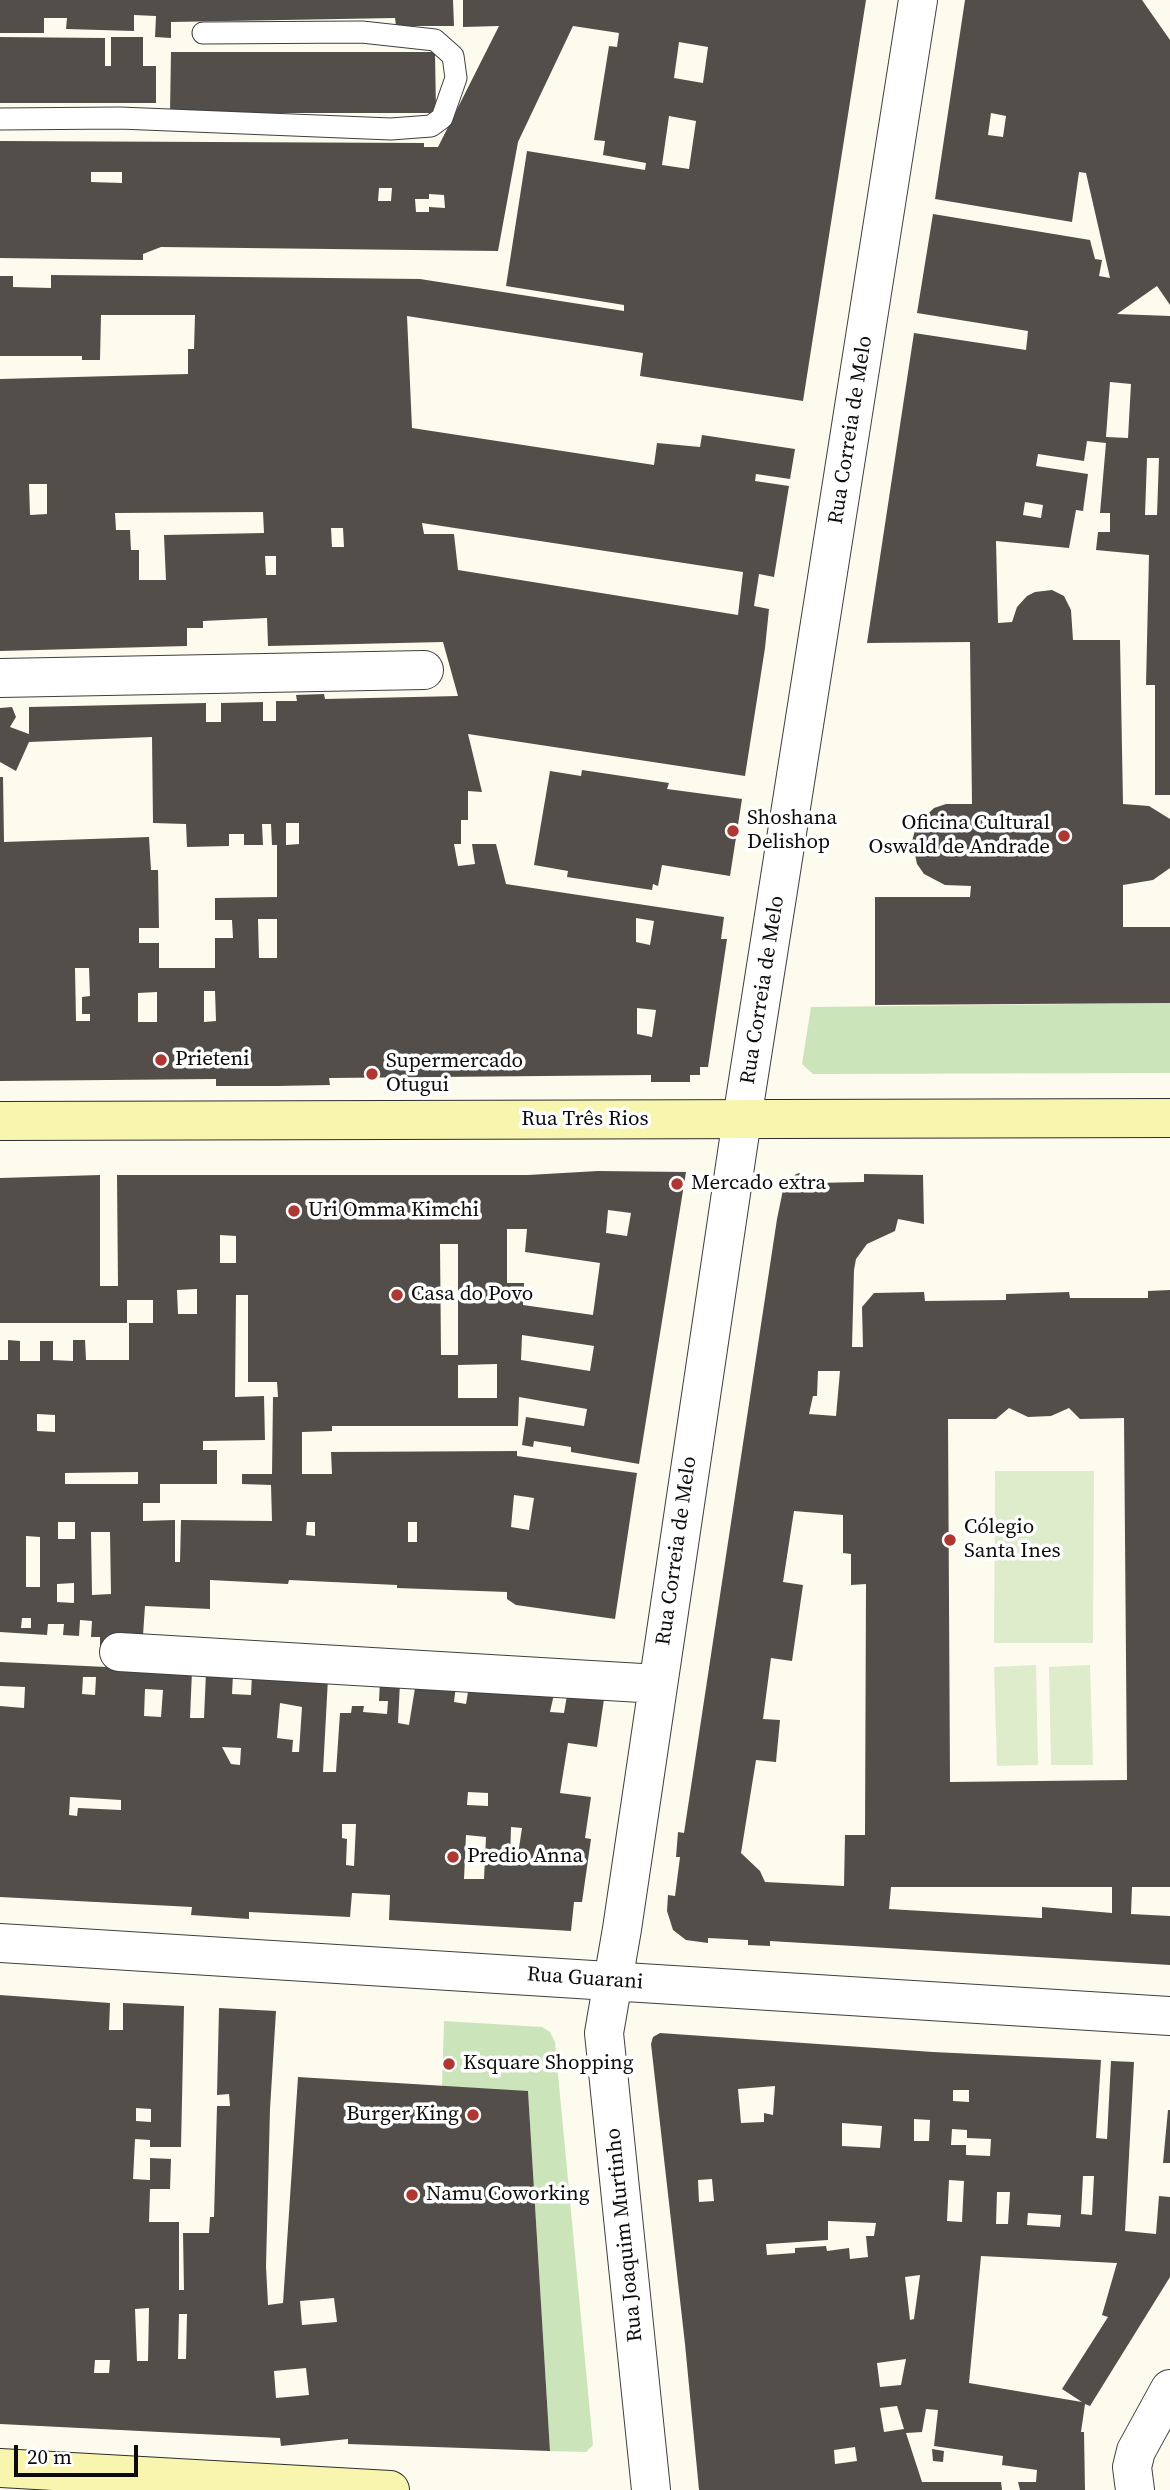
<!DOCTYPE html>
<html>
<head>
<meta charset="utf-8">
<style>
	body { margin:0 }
	#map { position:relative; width:1170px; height:2490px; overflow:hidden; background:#fdfbed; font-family:"Source Serif 4",serif }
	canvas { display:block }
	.scale { position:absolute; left:14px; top:2445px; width:124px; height:32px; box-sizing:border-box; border:4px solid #0c0c0c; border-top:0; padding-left:9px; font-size:21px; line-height:24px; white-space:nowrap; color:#0c0c0c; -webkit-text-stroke:5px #fff; paint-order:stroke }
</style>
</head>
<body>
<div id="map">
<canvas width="1170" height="2490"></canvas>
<div class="scale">20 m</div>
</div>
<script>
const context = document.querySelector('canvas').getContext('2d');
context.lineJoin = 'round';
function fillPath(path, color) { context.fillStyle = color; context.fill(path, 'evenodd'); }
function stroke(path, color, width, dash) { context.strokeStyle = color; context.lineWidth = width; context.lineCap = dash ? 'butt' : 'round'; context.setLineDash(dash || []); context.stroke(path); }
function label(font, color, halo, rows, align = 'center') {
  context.font = font + ' "Source Serif 4",serif'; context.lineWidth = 7; context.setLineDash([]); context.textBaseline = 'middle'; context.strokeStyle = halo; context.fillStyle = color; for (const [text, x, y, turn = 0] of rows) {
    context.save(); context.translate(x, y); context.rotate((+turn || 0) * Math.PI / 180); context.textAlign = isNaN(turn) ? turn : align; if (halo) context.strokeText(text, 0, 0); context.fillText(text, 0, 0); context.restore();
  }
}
fillPath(new Path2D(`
	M1170,1003V1073L813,1074L802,1064L811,1007Z
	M444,2021L542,2027L550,2032L555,2042L593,2445L586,2452L550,2451L528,2092L442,2086Z`), '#cce4ba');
fillPath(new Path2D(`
	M995,1471H1094L1093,1643H994Z
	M1036,1665L1038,1765L997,1766L994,1667Z
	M1090,1665L1093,1765H1051L1049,1667Z`), '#deeccb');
fillPath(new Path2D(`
	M0,0H453L454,26H396L395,18L171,22V38L155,37L156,16L134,15V31L66,29L67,18H44V33H0Z
	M463,0H866L803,401L640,376L643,353L407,316L412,428L654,465L657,443L700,447L702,435L795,449L790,479L756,474L755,481L789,486L774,577L759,574L754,606L769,609L765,648L745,776L468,734L482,792L468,791V820H461V844H454L458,866L475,864L472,844H496L506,884L724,917L721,939H727L708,1067H700V1075H690V1082H651V1075L329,1078L330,1085L277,1086H216V1079L0,1081V777H3L4,842L149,837L151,870H158L159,928H139V943H159V968H215V938H233L232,920H215V898L277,897V845H272L271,824H262L263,845H244V834H229V846L187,847L186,824L153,823L152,737L29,742L16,771L0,762V708L12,707L16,717L10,727L29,734V707L206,703V722H221V703L263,702V721H276V701H297L296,695L324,694L325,699L458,696L443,642L268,646L267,618L203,621V628H187V646L0,651V379L188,374V349H194L195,315H101L100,360H82V356H0V276H13V287L51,288V275L420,279L624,311V305L506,286L527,151L645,170L646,163L603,155L605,141L594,140L609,46L617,47L619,33L573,26L518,142L498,251L161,247L143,254V260L0,258V141L424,143V147H438L499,26L463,27ZM679,42L708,47L703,83L674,78ZM669,116L696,121L689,169L662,165ZM91,172H122V183L91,182ZM379,188H392L391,201H378ZM429,194L444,195L445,208L429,207V212H416L415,199H429ZM29,484H47V514L30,515ZM263,512L264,533L164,535L166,580H139V550H131L130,530H116L115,513ZM422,523L743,572L738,615L458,570L454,534H424ZM331,528H343L344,547H332ZM265,556H276V575H266ZM286,823H299V844L286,845ZM636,918L654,921L650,945L636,942ZM258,919H277V958H259ZM75,968H89L90,996L82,997V1014H90V1021H76ZM204,991H215L216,1021L204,1022ZM157,992V1022H138V993ZM637,1008L656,1010L652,1037L637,1034Z
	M965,0H1142L1170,40V305L1157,286L1117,314L1170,316V795H1155V685H1146L1149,555L1096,550L1098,532H1110V513H1100L1106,443L1087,441L1084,461L1038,454L1036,466L1088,474L1083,511L1076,510L1069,548L996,541L998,623L1012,622L1017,607L1027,596L1035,592L1052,590L1064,596L1071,610L1073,640H1120L1123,804L1149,806L1170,819V868L1153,880L1123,885V927H1170V1003L875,1005V897H970L971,886L945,885L924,874L917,864L912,841L917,824L934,808L946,804H972L970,642L867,643L914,333L1026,350L1028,331L917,313L933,214L1090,240L1095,259L1102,260L1099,276L1110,278L1086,173L1079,172L1072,222L935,199ZM991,113L1006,116L1003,137L988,135ZM1110,382L1131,384L1128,438L1106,437ZM1147,458H1159L1157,515H1145ZM1025,502L1043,505L1041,518L1023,515Z
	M0,37L105,38V66H111V37H143V66H156V103H0Z
	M171,52H435L436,113H170Z
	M582,770L669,783L667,789L742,799L730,876L662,865L658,886L653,884L652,890L567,877L568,871L534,865L550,771L581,776Z
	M598,1171L686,1172L639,1464L571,1452V1447L534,1441L533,1447L522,1445L526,1417L584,1426L587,1409L519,1397L518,1426H332V1431L302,1432V1474H332L331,1452L517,1451V1456L637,1473L615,1619L516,1605L507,1599V1592L397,1588V1585L289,1580L288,1584L210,1580V1609L145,1606L142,1650L100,1648V1637H91L92,1621L80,1620L79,1636L63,1635L64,1624H48L47,1635L0,1632V1360H8V1340L20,1341V1361H40V1341H53V1360L73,1361V1340H85L86,1360H129V1323H153V1300H127V1323H0V1178L100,1175V1286H118L117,1175H528ZM608,1210L631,1213L627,1236L606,1233ZM507,1229H527L525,1252L600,1263L593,1315L523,1305L524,1283H507ZM220,1235L236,1236V1263H220ZM440,1244H458V1355H441ZM197,1289V1314H178L177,1290ZM236,1295H248V1382H277L278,1397H273L272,1474H242V1484L271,1485L272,1521L181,1520L180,1562H175V1520L143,1521V1503H160V1484H217V1450H203V1441L265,1440L264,1396L235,1397ZM522,1335L594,1346L590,1371L521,1360ZM497,1364V1398H458V1365ZM37,1414L55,1415V1432L37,1431ZM138,1472V1484H65V1473ZM514,1495L534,1498L529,1530L511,1527ZM58,1522H75V1539H58ZM307,1522H315V1536L306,1535ZM408,1522H417V1542H408ZM91,1532H110L111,1594L92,1595ZM26,1536L40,1537V1587H26ZM74,1583V1603L57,1602V1584ZM22,1618H31V1628H21Z
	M800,1173L812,1183L864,1182V1174L923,1175L924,1224L898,1219L895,1231L867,1244L856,1259L854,1270L852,1347H863L862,1307L874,1293L924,1292L925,1301L1006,1300V1294L1069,1292L1070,1298H1148V1291L1170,1290V1887H1132L1131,1914L1170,1916V1965L770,1941V1946L748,1945V1940L708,1938V1943L686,1940L673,1930L667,1911L668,1895L675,1896L680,1857H676L678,1832L684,1833L777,1219L784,1185L796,1174ZM818,1371H840L836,1416L809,1414L813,1396H817ZM1009,1408L1028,1417L1051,1416L1069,1408L1080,1419L1124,1418L1127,1780L950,1782L948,1419H996ZM794,1511L843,1515V1553L851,1554V1585L866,1584L865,1835H845L844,1886L765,1882L760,1871L741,1853L756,1760L776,1762L780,1720L763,1719L771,1658L792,1661L803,1585L783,1582ZM891,1887H1112V1913L1042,1907V1918L889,1909Z
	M0,1662L192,1671L190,1718H204L206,1672L233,1674L232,1694L251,1695L252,1674L328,1678L323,1772H336L340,1713H351L352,1706H364L363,1712L387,1714L388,1701H379L380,1681L400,1682L398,1723L409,1725L416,1682L456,1685L454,1702L466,1704L469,1686L554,1694L550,1712L564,1713L567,1695L604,1699L597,1747L568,1743L560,1793L591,1797L585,1838L591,1839L582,1902H574L571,1931L389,1920L390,1895L352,1893L350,1917L249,1912V1919L191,1915L192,1907L0,1897V1706L24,1708L25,1687L0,1686ZM83,1677H96L95,1695L82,1694ZM145,1689L163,1690L161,1717L144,1716ZM280,1703L302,1707L299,1752H292L293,1740L277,1738ZM222,1747L241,1748L240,1765L231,1764ZM468,1792L488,1793V1806L467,1805ZM70,1797L121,1800V1810L78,1808L77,1816L69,1815ZM342,1824H356L354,1866L346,1865L347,1839L342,1838ZM511,1827L522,1828L517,1861L510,1860ZM466,1835L486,1837L484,1879H464Z
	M0,1995L110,2003L109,2030H123V2003L184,2006L181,2147H150V2140L135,2139L133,2179L150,2180V2158L171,2159L170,2189H150L149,2222H179V2290H184L183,2233H209L210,2217H214L217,2106H230L229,2094L217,2095L219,2008L276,2011L270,2109L266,2266L268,2305L283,2303L298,2077L528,2091L550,2451L348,2444V2439L281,2446L280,2438L0,2424ZM136,2108L151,2109V2122L136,2121ZM334,2298L337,2322L302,2325L300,2301ZM149,2308L148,2361H137L135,2309ZM179,2314H187L186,2359H178ZM95,2360H110L109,2373H94ZM306,2368L309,2395L276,2398L274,2371Z
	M660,2033L933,2052L1101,2060L1096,2138L1107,2139L1111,2061L1134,2062L1125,2231L1156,2234L1159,2196L1170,2197V2277L1090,2406L1085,2404L1081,2432H1084L1085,2490H1020L1018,2482H1036L1037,2470L1002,2465L1003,2456L934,2446L938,2410L926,2409L922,2432L906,2433L922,2482H1001L1002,2490H699L685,2344L651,2044L653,2037ZM775,2086L773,2115L764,2113V2122L741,2123L738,2089ZM953,2090H969V2102L953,2101ZM914,2119L930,2120L929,2141H914ZM842,2123L882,2126L880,2148L842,2146ZM952,2129L967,2130V2138L991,2139L990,2156L966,2155V2145H951ZM1083,2176H1094L1092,2215L1081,2214ZM712,2179L714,2201L699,2202L698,2180ZM949,2180L964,2181L962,2222L947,2221ZM997,2192H1010L1008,2224H996ZM1028,2213L1061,2215L1060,2227L1027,2225ZM828,2221L876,2223L874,2236H866L868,2257L850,2259L849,2248L827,2251L826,2246L795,2248V2253L767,2255L766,2244H768L828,2240ZM981,2256L1117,2263L1102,2315L1108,2317L1062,2389L1082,2402L969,2383ZM920,2275L914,2319L910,2320L905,2277ZM906,2359L901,2385L880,2387L877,2363ZM897,2406L904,2429L884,2432L880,2408ZM855,2447L857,2461L835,2464L834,2450Z
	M1168,2110H1170V2163H1163Z
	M932,2449L944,2451L943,2462L933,2461Z`), '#544e4a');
const lane = new Path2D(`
	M0,119L120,118L391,129L431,126L442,118L456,78L453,56L435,40L362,32L203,33`);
const street = new Path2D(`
	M0,678L424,670
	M119,1652L658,1684
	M0,1943L1170,2016
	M651,2490L604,2033L622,1929L742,1119L918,0
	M1135,2490L1132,2467L1136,2451L1170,2389`);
const secondary = new Path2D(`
	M0,1121L1170,1118
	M0,2468L390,2490`);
stroke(lane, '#3f3f3f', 23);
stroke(street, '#3f3f3f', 40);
stroke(secondary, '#2e2e2e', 40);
stroke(lane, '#fff', 21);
stroke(street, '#fff', 38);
stroke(secondary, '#f7f5ae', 38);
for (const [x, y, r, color] of [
	[733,831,7,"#ae3732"],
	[1064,836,7,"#ae3732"],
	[161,1060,7,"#ae3732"],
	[372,1074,7,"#ae3732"],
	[677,1184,7,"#ae3732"],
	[294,1211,7,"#ae3732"],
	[397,1295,7,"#ae3732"],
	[950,1540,7,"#ae3732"],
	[453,1857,7,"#ae3732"],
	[449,2064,7,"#ae3732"],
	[473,2115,7,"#ae3732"],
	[412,2195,7,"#ae3732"]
]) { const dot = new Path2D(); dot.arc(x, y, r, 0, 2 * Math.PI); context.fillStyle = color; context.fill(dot); stroke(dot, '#fff', 2.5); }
label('21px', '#0c0c0c', '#fff', [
	["Rua Correia de Melo",851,430,-81],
	["Rua Correia de Melo",763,990,-81],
	["Rua Três Rios",585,1120],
	["Rua Correia de Melo",677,1551,-82],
	["Rua Guarani",585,1979,4],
	["Rua Joaquim Murtinho",625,2235,-96]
]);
label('21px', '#0c0c0c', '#fff', [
	["Shoshana",747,819],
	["Delishop",747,843],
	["Oficina Cultural",1050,824,"right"],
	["Oswald de Andrade",1050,848,"right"],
	["Prieteni",175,1060],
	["Supermercado",386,1062],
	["Otugui",386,1086],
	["Mercado extra",691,1184],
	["Uri Omma Kimchi",308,1211],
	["Casa do Povo",411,1295],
	["Cólegio",964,1528],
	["Santa Ines",964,1552],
	["Predio Anna",467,1857],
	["Ksquare Shopping",463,2064],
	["Burger King",459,2115,"right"],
	["Namu Coworking",426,2195]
], 'left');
</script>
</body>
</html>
